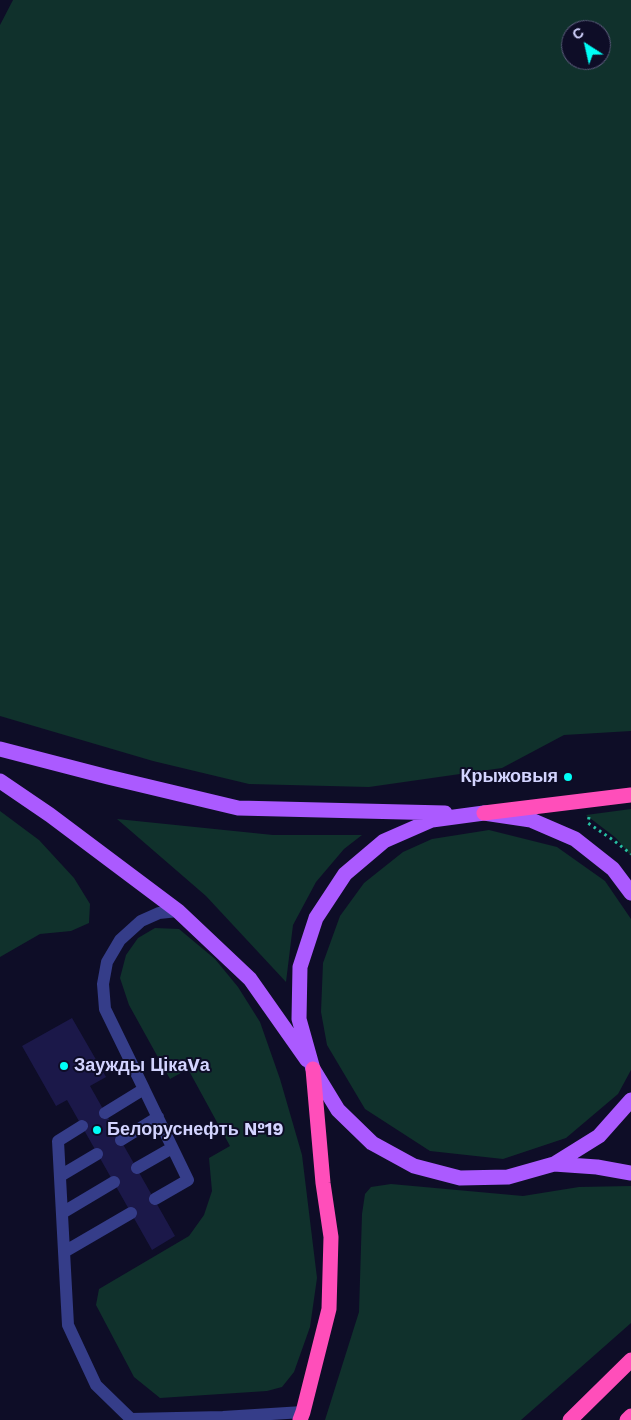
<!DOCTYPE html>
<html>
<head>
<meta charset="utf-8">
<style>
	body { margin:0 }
	#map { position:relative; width:631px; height:1420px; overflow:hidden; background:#0e0d27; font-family:"Work Sans",sans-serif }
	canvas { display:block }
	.north { position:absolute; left:561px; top:20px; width:50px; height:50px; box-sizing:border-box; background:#0e0d27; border:1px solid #5d5d7d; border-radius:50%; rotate:325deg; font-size:14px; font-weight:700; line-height:20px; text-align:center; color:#d3d4ff }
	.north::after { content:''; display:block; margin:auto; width:18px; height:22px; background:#00fef6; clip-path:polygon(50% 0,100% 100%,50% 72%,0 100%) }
</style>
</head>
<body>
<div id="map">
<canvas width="631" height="1420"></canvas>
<div class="north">С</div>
</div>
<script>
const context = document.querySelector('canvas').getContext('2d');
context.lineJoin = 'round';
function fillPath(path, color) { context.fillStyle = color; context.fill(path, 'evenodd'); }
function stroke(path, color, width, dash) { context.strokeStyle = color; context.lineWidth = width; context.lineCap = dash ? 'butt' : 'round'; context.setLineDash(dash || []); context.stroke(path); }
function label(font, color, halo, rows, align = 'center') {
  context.font = font + ' "Work Sans",sans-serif'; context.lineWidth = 4; context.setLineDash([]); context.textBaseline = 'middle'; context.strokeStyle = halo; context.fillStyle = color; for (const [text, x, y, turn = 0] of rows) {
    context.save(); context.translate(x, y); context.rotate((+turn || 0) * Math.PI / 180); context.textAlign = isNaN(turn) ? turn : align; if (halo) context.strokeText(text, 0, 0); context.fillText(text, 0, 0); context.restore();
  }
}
fillPath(new Path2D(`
	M13,0H631V731L564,735L502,768L369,787L249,784L153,761L0,716V25ZM571,30H601V60H571Z
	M631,809V856L616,838L586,815Z
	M0,811L39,840L74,878L90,904L89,923L71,931L40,934L0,957Z
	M117,819L273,835H362L344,849L316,882L293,925L286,982L206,896Z
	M489,830L557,847L605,881L631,919V1070L618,1094L566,1138L503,1159L430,1151L365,1109L327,1045L321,1012L323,963L340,916L364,883L403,852L432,839Z
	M155,928L179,929L215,959L238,987L260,1022L280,1079L302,1155L317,1278L310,1327L294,1372L282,1387L267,1391L160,1398L134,1377L96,1305L99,1289L189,1236L204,1215L212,1191L209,1158L230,1146L188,1069L170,1079L129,1005L120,978L126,955L138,938Z
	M391,1184L523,1196L579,1187L631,1186V1323L521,1420H325L359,1312L362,1214L365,1194L371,1187Z`), '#10312c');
fillPath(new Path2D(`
	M72,1018L106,1077L90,1086L175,1236L152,1250L67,1100L56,1106L22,1046Z`), '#1b1849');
stroke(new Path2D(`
	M589,817L588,823L613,840L631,854`), '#26c0a2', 3, [2.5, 4]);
stroke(new Path2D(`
	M144,1089L188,1180L155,1199
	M105,1113L144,1089L105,1009L103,984L107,962L120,940L141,921L159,913L178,911
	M82,1126L58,1141L68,1325L96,1385L131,1419L223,1417L303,1412
	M121,1140L158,1117
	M137,1168L172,1148
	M60,1176L97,1154
	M62,1213L114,1182
	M64,1252L131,1213`), '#353d89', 12);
stroke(new Path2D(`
	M0,749L108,777L238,808L445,813
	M0,781L50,815L178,911L250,979L307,1060
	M631,893L613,869L575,839L531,820L484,813L432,820L384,841L345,874L316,918L300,967L299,1019L313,1069L338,1110L372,1143L414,1166L460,1178L508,1177L554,1164L599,1136L631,1100
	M554,1164L597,1167L631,1173`), '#ab5aff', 15);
stroke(new Path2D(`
	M484,813L631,795
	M300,1420L303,1412L329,1309L331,1237L323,1183L313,1069
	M570,1420L631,1360
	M627,1420L631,1416`), '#ff4eba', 15);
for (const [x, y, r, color] of [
	[568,777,5,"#00fef6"],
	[64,1066,5,"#00fef6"],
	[97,1130,5,"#00fef6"]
]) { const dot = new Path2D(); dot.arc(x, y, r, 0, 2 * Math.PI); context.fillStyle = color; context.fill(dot); stroke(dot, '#0e0d27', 2); }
label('bold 18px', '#d3d4ff', '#0e0d27', [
	["Крыжовыя",558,777,"right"],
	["Заужды ЦікаVа",74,1066],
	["Белоруснефть №19",107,1130]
], 'left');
</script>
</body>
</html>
